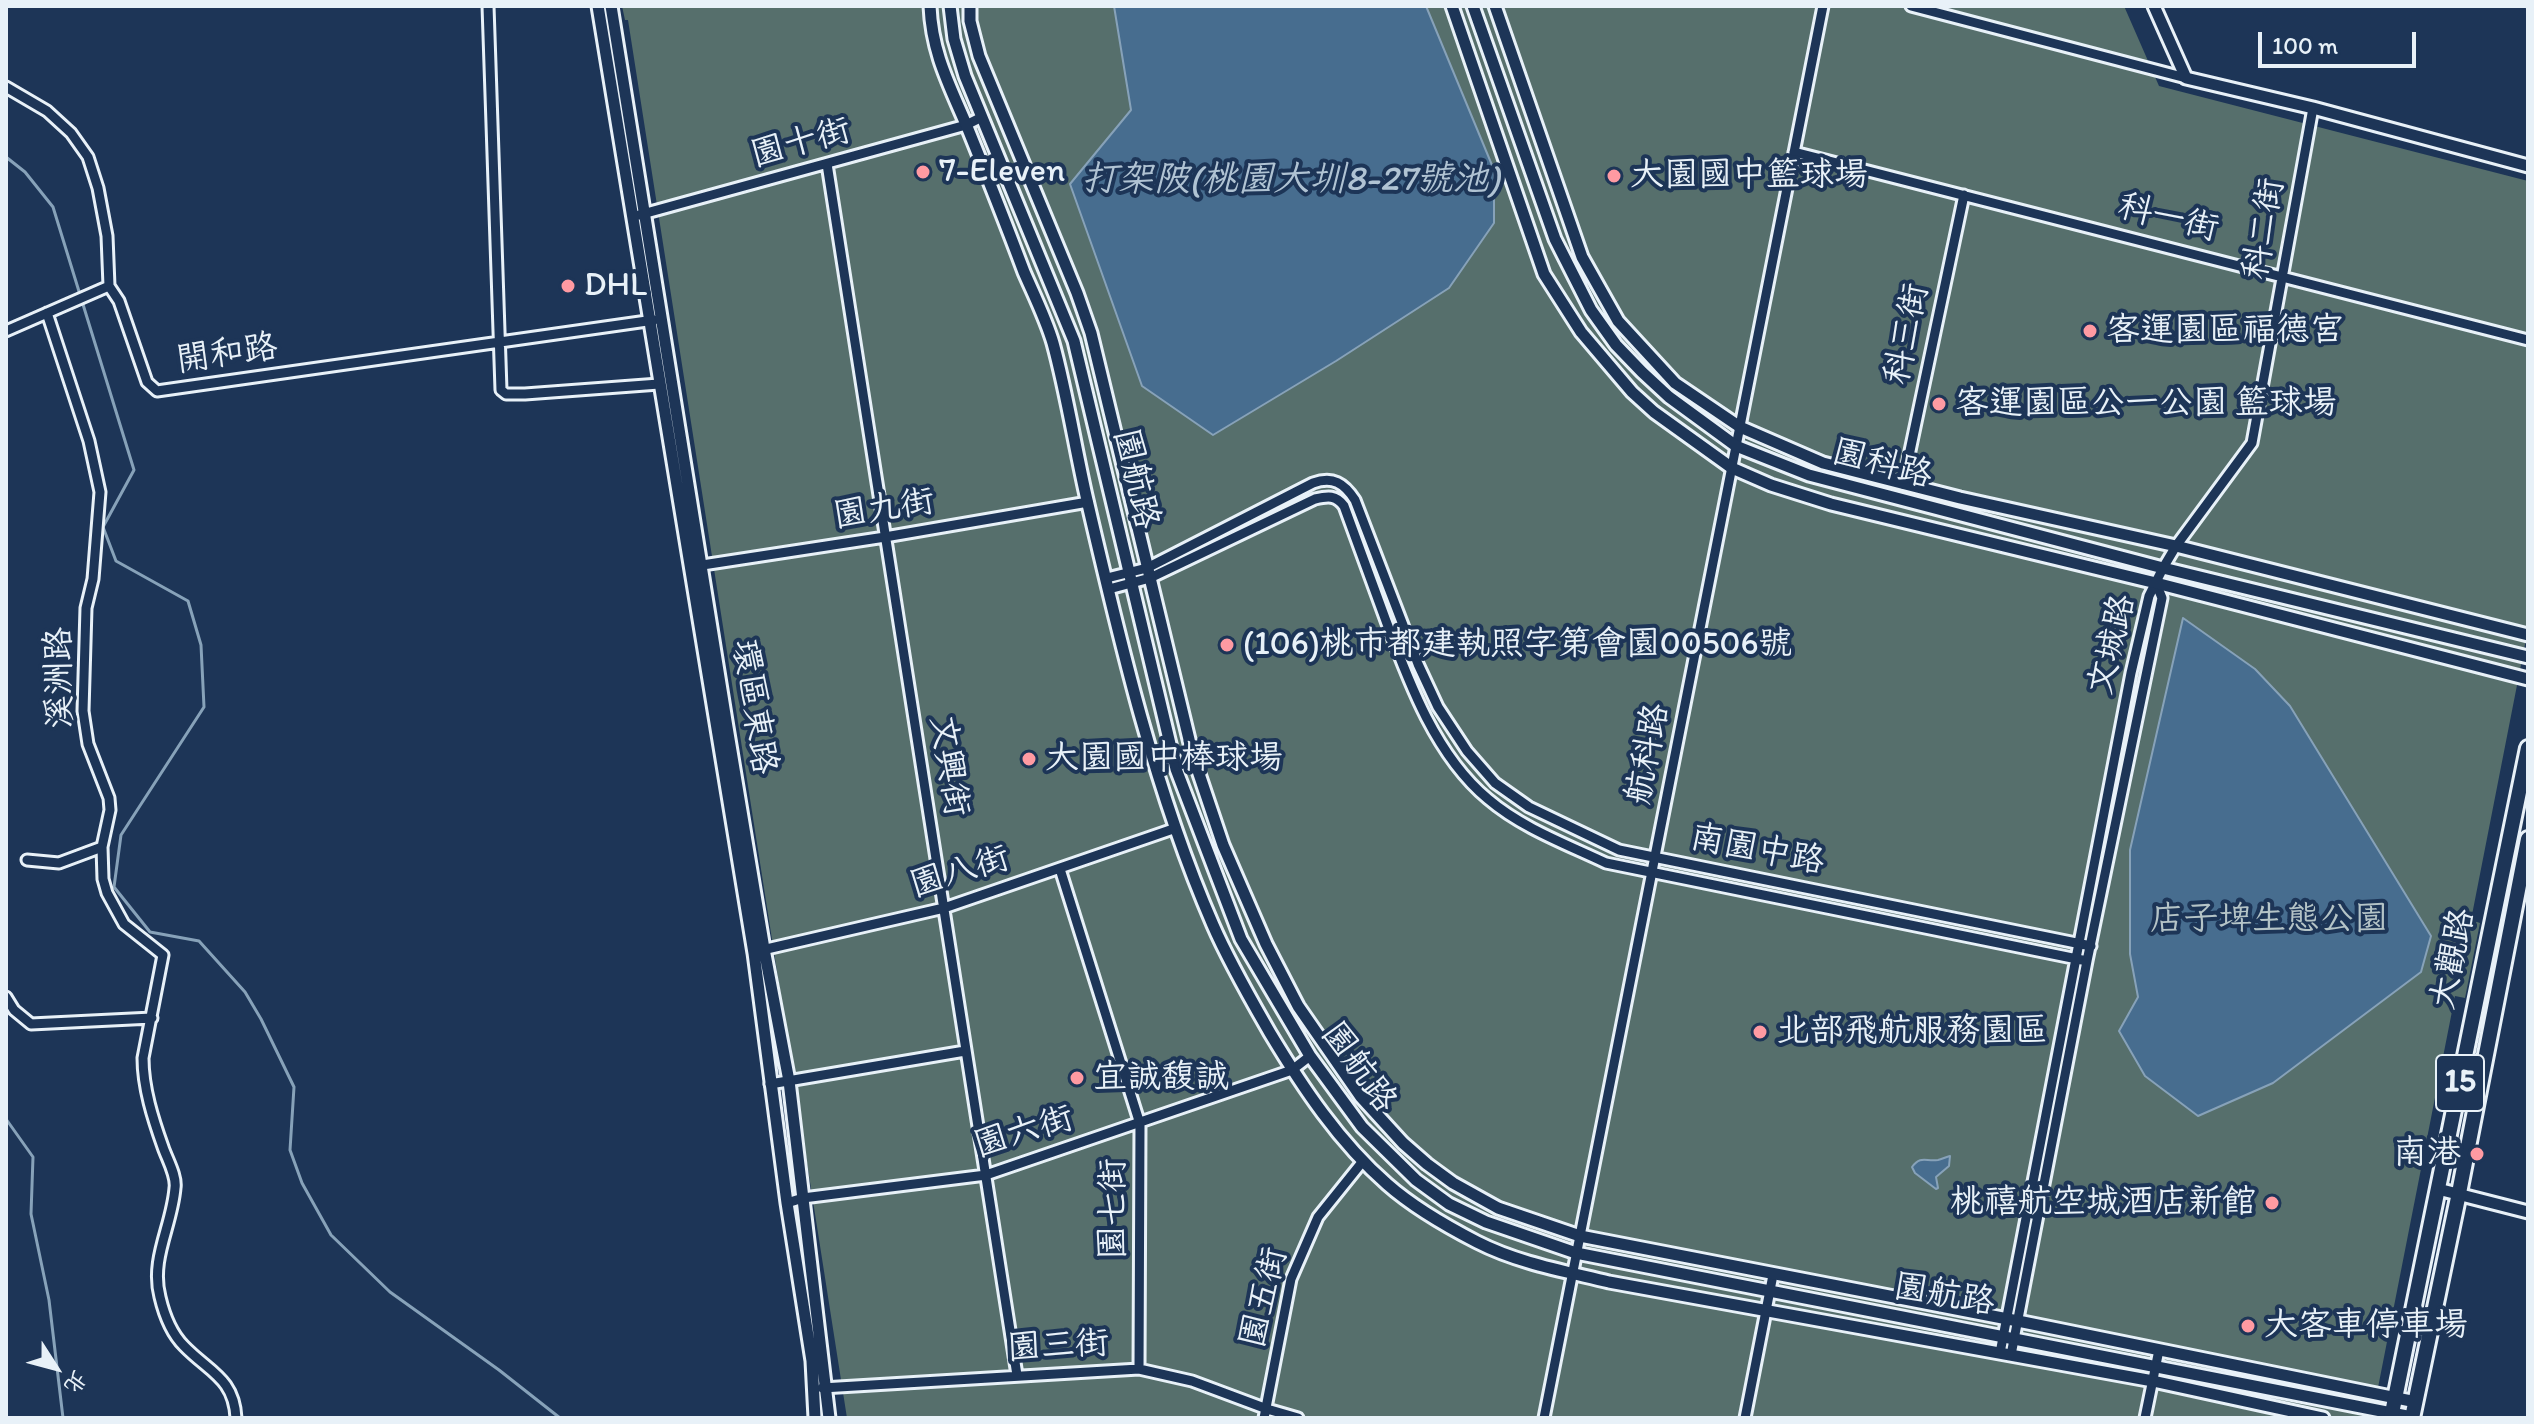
<!DOCTYPE html>
<html>
<head>
<meta charset="utf-8">
<style>
	body { margin:0 }
	#map { position:relative; width:2534px; height:1424px; overflow:hidden; background:#1d3557; font-family:Itim,"LXGW WenKai TC",sans-serif }
	canvas { display:block }
	.frame { position:absolute; inset:0; border:8px solid #e8f1f8; pointer-events:none }
	.north { position:absolute; left:16px; top:1328px; width:80px; height:80px; -webkit-text-stroke:6px #1d3557; paint-order:stroke; rotate:126deg; font-size:22px; font-weight:700; line-height:32px; text-align:center; color:#e8f1f8 }
	.north::after { content:''; display:block; margin:auto; width:28px; height:36px; background:#e8f1f8; clip-path:polygon(50% 0,100% 100%,50% 72%,0 100%) }
	.scale { position:absolute; left:2258px; top:32px; width:158px; height:36px; box-sizing:border-box; border:4px solid #e8f1f8; border-top:0; padding-left:10px; font-size:24px; line-height:28px; white-space:nowrap; color:#e8f1f8; -webkit-text-stroke:6px #1d3557; paint-order:stroke }
</style>
</head>
<body>
<div id="map">
<canvas width="2534" height="1424"></canvas>
<div class="frame"></div>
<div class="north">北</div>
<div class="scale">100 m</div>
</div>
<script>
const context = document.querySelector('canvas').getContext('2d');
context.lineJoin = 'round';
function fillPath(path, color) { context.fillStyle = color; context.fill(path, 'evenodd'); }
function stroke(path, color, width, dash) { context.strokeStyle = color; context.lineWidth = width; context.lineCap = dash ? 'butt' : 'round'; context.setLineDash(dash || []); context.stroke(path); }
function label(font, color, halo, rows, align = 'center') {
  context.font = font + ' Itim,"LXGW WenKai TC",sans-serif'; context.lineWidth = 8; context.setLineDash([]); context.textBaseline = 'middle'; context.strokeStyle = halo; context.fillStyle = color; for (const [text, x, y, turn = 0] of rows) {
    context.save(); context.translate(x, y); context.rotate((+turn || 0) * Math.PI / 180); context.textAlign = isNaN(turn) ? turn : align; if (halo) context.strokeText(text, 0, 0); context.fillText(text, 0, 0); context.restore();
  }
}
fillPath(new Path2D(`
	M622,6H2124L2159,86L2528,181V629L2471,920L2480,923L2465,998L2455,996L2372,1418H847L628,20H625Z`), '#566f6c');
const water = new Path2D(`
	M1114,6H1426L1494,170V223L1449,288L1336,361L1213,435L1142,386L1070,184L1131,110Z
	M2183,618L2255,669L2290,706L2431,936L2421,972L2273,1083L2198,1116L2145,1076L2119,1031L2138,997L2130,954V850Z
	M1950,1156L1949,1166L1936,1177L1938,1188L1936,1189L1915,1173L1912,1167C1921,1155 1926,1162 1938,1160C1942,1159 1946,1157 1950,1156Z`);
fillPath(water, '#476d8f');
stroke(water, '#87a2b9', 2);
stroke(new Path2D(`
	M2526,6L2528,9
	M6,157L25,172L53,207L134,470L103,527L116,561L188,601L201,645L204,707L121,835L114,887L150,932L199,941L245,992L261,1019L294,1087L290,1150L302,1183L331,1235L390,1292L499,1370L560,1418
	M6,1119L33,1157L31,1214L49,1300L63,1418`), '#87a2b9', 3);
const minor = new Path2D(`
	M488,6L501,390L506,394H525L659,384
	M1911,6L2186,78
	M6,87L47,111L71,133L88,157L98,188L107,236L109,286L119,301L147,382L157,391L654,320
	M1794,152L2528,340
	M827,164L1017,1375
	M639,215L966,125L982,117
	M47,313L89,441L100,492L93,579L86,608L83,711L88,744L109,798L110,810L102,847L103,879L107,893L124,924L163,955L143,1058C143,1088 153,1119 163,1147C167,1159 177,1176 175,1188C172,1226 150,1259 160,1297C164,1314 172,1334 184,1346C209,1372 234,1378 236,1418
	M6,331L109,286
	M1903,484L1964,195
	M696,566L885,537L1088,502
	M1107,578L1147,568L1313,483C1333,476 1344,483 1355,500L1418,664L1438,707L1467,751L1495,783L1529,807L1619,850L2091,946
	M1109,589L1150,578L1315,499C1328,496 1336,495 1344,506C1358,545 1372,583 1386,621C1409,683 1436,756 1488,799C1522,828 1566,844 1606,863L2087,961
	M27,860L59,863L102,847
	M1060,869L1140,1124L1139,1369
	M758,951L944,908L1176,828
	M6,997L14,1010L31,1024L152,1018
	M770,1084L965,1051
	M787,1203L803,1198L986,1175L1292,1070L1310,1056
	M2000,1353L2131,673L2149,596L2163,568L2176,546L2252,443L2313,108
	M2011,1355L2087,961L2162,598L2156,583
	M822,1388L1139,1369L1192,1381L1267,1409L1298,1418
	M1264,1418L1291,1279L1318,1217L1363,1161
	M1544,1418L1823,6
	M1745,1418L1773,1275
	M2145,1418L2159,1350`);
const tertiary = new Path2D(`
	M598,6L754,953L787,1203L812,1361L815,1418
	M611,6L727,727L764,949L789,1081L829,1418
	M930,6C932,54 950,86 968,129C987,176 1006,224 1024,272C1034,295 1046,319 1053,343C1067,394 1075,448 1087,500C1120,642 1155,792 1213,925C1229,962 1250,998 1270,1033C1303,1088 1339,1142 1387,1184C1413,1207 1446,1226 1477,1242C1518,1263 1564,1271 1609,1282L2153,1381L2323,1418
	M950,6L954,39L965,76L1074,341L1176,769L1241,939L1310,1056L1362,1127L1416,1180L1449,1204L1486,1222L1576,1253L2412,1417
	M970,6V21L979,56L1077,293L1091,333L1193,756L1223,845L1266,944L1298,1006L1361,1097L1403,1143L1427,1164L1453,1183L1498,1208L1580,1236L2018,1321L2416,1402
	M1452,6L1544,274L1581,332L1632,392L1654,412L1732,468L1771,485L1831,504L2156,583L2528,679
	M1473,6L1555,239L1591,310L1616,345L1642,372L1669,397L1736,446L1809,475L2163,568L2528,657
	M1495,6L1582,257L1618,321L1675,383L1740,427L1823,463L1960,498L2176,546L2528,635
	M2154,6L2186,78L2313,108L2528,166
	M2438,1189L2528,1212`);
const primary = new Path2D(`
	M2391,1418L2528,748
	M2412,1418L2459,1193L2528,839`);
stroke(minor, '#e8f1f8', 15);
stroke(tertiary, '#e8f1f8', 17);
stroke(primary, '#e8f1f8', 20);
stroke(minor, '#1d3557', 9);
stroke(tertiary, '#1d3557', 11);
stroke(primary, '#1d3557', 14);
for (const [x, y, r, color] of [
	[923,172,8,"#ff9aa2"],
	[1614,176,8,"#ff9aa2"],
	[568,286,8,"#ff9aa2"],
	[2090,331,8,"#ff9aa2"],
	[1939,404,8,"#ff9aa2"],
	[1227,645,8,"#ff9aa2"],
	[1029,759,8,"#ff9aa2"],
	[1760,1032,8,"#ff9aa2"],
	[1077,1078,8,"#ff9aa2"],
	[2477,1154,8,"#ff9aa2"],
	[2272,1203,8,"#ff9aa2"],
	[2248,1326,8,"#ff9aa2"]
]) { const dot = new Path2D(); dot.arc(x, y, r, 0, 2 * Math.PI); context.fillStyle = color; context.fill(dot); stroke(dot, '#1d3557', 3); }
for (const [x, y, w] of [
	[2460,1083,48]
]) { const box = new Path2D(); box.roundRect(x - w / 2, y - 28, w, 56, 6); context.fillStyle = '#1d3557'; context.fill(box); stroke(box, '#e8f1f8', 2); }
label('bold 32px', '#e8f1f8', null, [
	["15",2460,1083]
]);
label('34px', '#e8f1f8', '#1d3557', [
	["園十街",801,144,-15],
	["科一街",2168,219,14],
	["科二街",2265,229,-80],
	["科三街",1908,334,-78],
	["開和路",227,355,-8],
	["園科路",1882,465,15],
	["園航路",1135,479,77],
	["園九街",884,510,-9],
	["文城路",2113,645,-76],
	["溪洲路",61,678,-91],
	["環區東路",753,707,81],
	["航科路",1649,754,-79],
	["文興街",948,766,81],
	["南園中路",1757,851,11],
	["園八街",960,873,-17],
	["大觀路",2454,959,-78],
	["園航路",1358,1068,54],
	["園六街",1024,1133,-17],
	["園七街",1114,1209,-90],
	["園航路",1944,1296,10],
	["園五街",1265,1298,-76],
	["園三街",1058,1347,-3]
]);
label('34px', '#e8f1f8', '#1d3557', [
	["7-Eleven",939,172],
	["大園國中籃球場",1630,176],
	["DHL",584,286],
	["客運園區福德宮",2106,331],
	["客運園區公一公園 籃球場",1955,404],
	["(106)桃市都建執照字第會園00506號",1243,645],
	["大園國中棒球場",1045,759],
	["北部飛航服務園區",1776,1032],
	["宜誠馥誠",1093,1078],
	["南港",2461,1154,"right"],
	["桃禧航空城酒店新館",2256,1203,"right"],
	["大客車停車場",2264,1326]
], 'left');
label('34px', '#b5c4c7', '#1d3557', [
	["店子埤生態公園",2269,920]
]);
label('italic 36px', '#b0c3d3', '#1d3557', [
	["打架陂(桃園大圳8-27號池)",1291,181]
]);
</script>
</body>
</html>
